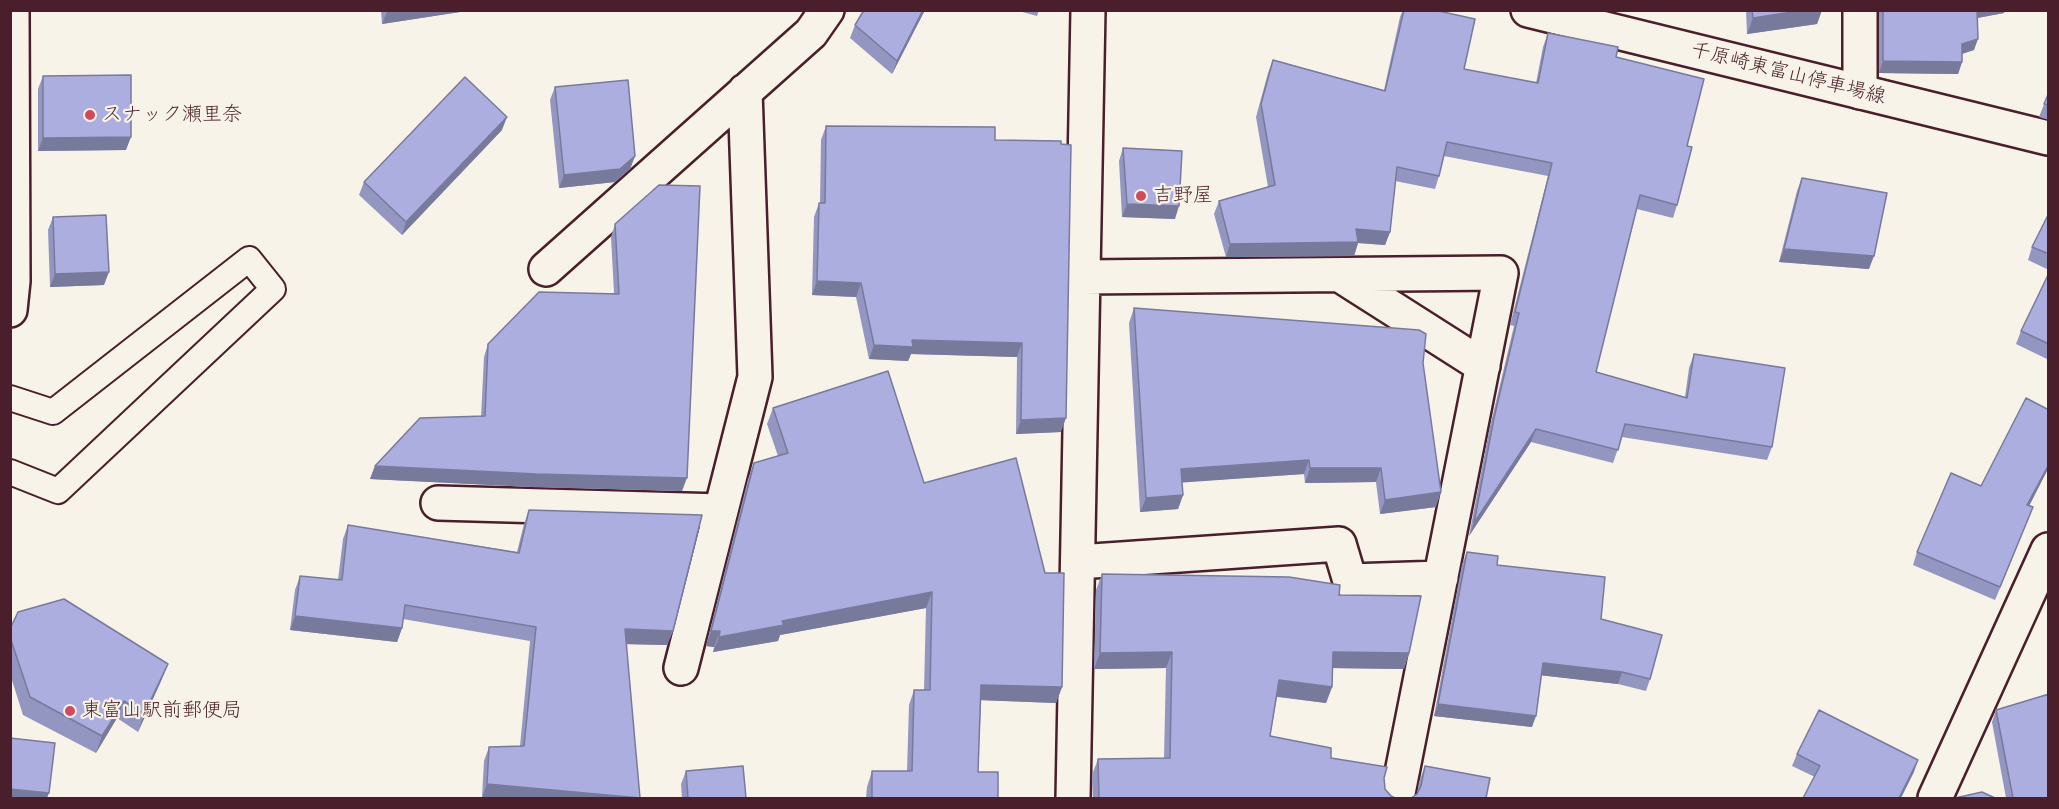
<!DOCTYPE html>
<html>
<head>
<meta charset="utf-8">
<style>
	body { margin:0 }
	#map { position:relative; width:2059px; height:809px; overflow:hidden; background:#f7f3e8; font-family:Sriracha,sans-serif }
	canvas { display:block }
	.frame { position:absolute; inset:0; border:12px solid #4a1f2b; pointer-events:none }
</style>
</head>
<body>
<div id="map">
<canvas width="2059" height="809"></canvas>
<div class="frame"></div>
</div>
<script>
const context = document.querySelector('canvas').getContext('2d');
context.lineJoin = 'round';
function stroke(path, color, width, dash) { context.strokeStyle = color; context.lineWidth = width; context.lineCap = dash ? 'butt' : 'round'; context.setLineDash(dash || []); context.stroke(path); }
function fillPath(path, color) { context.fillStyle = color; context.fill(path, 'evenodd'); }
function label(font, color, halo, rows, align = 'center') {
  context.font = font + ' Sriracha,"Klee One",sans-serif'; context.lineWidth = 4.5; context.setLineDash([]); context.textBaseline = 'middle'; context.strokeStyle = halo; context.fillStyle = color; for (const [text, x, y, turn = 0] of rows) {
    context.save(); context.translate(x, y); context.rotate((+turn || 0) * Math.PI / 180); context.textAlign = isNaN(turn) ? turn : align; if (halo) context.strokeText(text, 0, 0); context.fillText(text, 0, 0); context.restore();
  }
}
const service = new Path2D(`
	M10,398L53,412L249,259L273,289L58,491L10,472`);
const minor = new Path2D(`
	M1860,10V92
	M546,269L811,33L827,10
	M1340,275L1483,366
	M1083,277L1501,273L1397,798
	M10,310L13,281L12,10
	M438,503L721,511
	M1078,562L1339,544L1350,581L1441,578
	M681,668L755,377L745,91
	M1073,798L1088,10
	M1935,798L2048,550`);
const secondary = new Path2D(`
	M1528,10L2048,138`);
stroke(service, '#4a1f2b', 28);
stroke(minor, '#4a1f2b', 38);
stroke(secondary, '#4a1f2b', 38);
stroke(service, '#f7f3e8', 24);
stroke(minor, '#f7f3e8', 33);
stroke(secondary, '#f7f3e8', 33);
fillPath(new Path2D(`
	M381,10H473L382,24Z
	M864,10H925L892,74L850,38L855,25Z
	M1015,10H1039L1037,16Z
	M1403,10H1434L1464,69L1536,83L1543,47L1548,33L1616,57L1687,146L1677,205L1673,218L1637,209L1596,372L1685,397L1689,368L1694,354L1772,447L1767,460L1622,437L1613,463L1531,442L1469,536L1489,431L1514,326L1510,325L1548,176L1444,156L1439,176L1435,189L1395,181L1390,232L1385,245L1358,243L1354,256L1226,257L1214,214L1219,201L1268,187L1256,117L1268,73L1273,60L1384,90L1400,17Z
	M1746,10H1822L1817,24L1747,34Z
	M1879,10H2005L2004,13L1977,18L1974,50L1962,54V62L1958,74L1879,73Z
	M43,76L126,150L38,151V89Z
	M555,87L635,156L630,169L615,182L559,188L550,100Z
	M2049,92V120L2039,117Z
	M826,126L995,140L1061,432L1016,434L1017,357L911,354L908,361L869,359L856,297L812,295L814,217L819,203H820L821,140Z
	M502,130L402,235L359,195L364,182Z
	M1123,148L1175,219L1122,217L1119,161Z
	M1802,178L1869,269L1779,262L1797,191Z
	M2049,213V270L2028,260L2032,247Z
	M53,217L104,285L50,287L48,230Z
	M615,224L682,491L532,487L370,479L375,466L481,417L484,357L488,344L614,293L611,237Z
	M2049,273V360L2016,344L2021,331Z
	M1134,308L1423,363L1436,507L1380,514L1376,482L1305,483L1304,474L1182,482L1183,495L1178,509L1140,512L1129,323Z
	M773,408L924,483L1062,687L1056,703L981,700L978,772L998,798H866L867,787L872,771H907L909,705L914,690H924L926,608L780,635L778,641L713,652L714,647L706,646L748,479L754,463L778,456L767,424Z
	M2049,410V467L2029,505L2033,507L1995,600L1913,565L1917,552L1981,486Z
	M529,510L673,631L667,645L626,644L482,798L484,761L489,747L520,746L530,641L403,619L402,628L397,642L290,630L295,590L300,576L338,580L343,539L348,525L517,552L524,524Z
	M1467,552L1497,565L1650,679L1646,691L1618,684L1541,675L1532,727L1434,716L1462,564Z
	M1102,574L1339,595L1409,653L1404,669L1333,668L1332,687L1326,703L1277,697L1270,736L1384,778L1385,789L1391,796L1395,798H1093L1092,775L1098,759L1164,758L1166,668L1094,669L1096,590Z
	M10,629L168,664L161,681L138,732L117,718L96,753L23,715L10,674Z
	M1996,710L2049,798H2006L1992,722Z
	M1797,754L1914,772L1815,777L1792,766Z
	M1425,766L1486,798L1417,794L1419,782Z
	M686,771L746,798H682L681,784Z`), '#9396c0');
fillPath(new Path2D(`
	M395,10H473L382,24L387,12Z
	M923,10H925L892,74L897,61Z
	M1805,10H1822L1817,24L1747,34L1753,18Z
	M1975,10H2005L2004,13L1972,19Z
	M1978,39L1974,50L1958,55L1962,44Z
	M1883,61L1962,62L1958,74L1879,73Z
	M507,117L502,130L402,235L406,222Z
	M131,137L126,150L38,151L43,138Z
	M635,156L630,169L615,182L559,188L564,175Z
	M1127,204L1179,206L1175,219L1122,217Z
	M1356,229L1390,232L1385,245L1358,243L1354,256L1226,257L1230,244Z
	M1784,249L1874,256L1869,269L1779,262Z
	M109,272L104,285L50,287L55,274Z
	M817,281L861,283L856,297L812,295Z
	M912,340L1022,343L1017,357L911,354L908,361L869,359L874,345Z
	M1066,418L1061,432L1016,434L1021,420Z
	M1536,429L1531,442L1469,536L1474,523Z
	M1309,460L1304,474L1176,483L1181,469Z
	M2049,464V467L2023,518L2027,505Z
	M375,466L687,478L682,491L532,487L370,479Z
	M1310,468H1381L1376,482L1305,483Z
	M1441,492L1436,507L1380,514L1385,500Z
	M1183,495L1178,509L1140,512L1146,498Z
	M2033,507L2028,520L1995,600L2000,587Z
	M932,592L926,608L780,635L778,641L713,652L719,637L782,621Z
	M295,616L402,628L397,642L290,630Z
	M625,629L673,631L667,645L619,644Z
	M711,631H720L714,647L706,646Z
	M1172,652L1166,668L1094,669L1100,653Z
	M1333,652L1409,653L1404,669L1327,668Z
	M1543,663L1622,672L1618,684L1538,675Z
	M168,664L161,681L138,732L144,714Z
	M1279,680L1332,687L1326,703L1273,696Z
	M981,685L1062,687L1056,703L976,700Z
	M124,701L117,718L96,753L102,736Z
	M1438,704L1536,716L1532,727L1434,716Z
	M1918,760L1914,772L1901,798H1899Z
	M487,784L640,798H482Z
	M10,789L49,793L47,798H10Z`), '#787a9c');
const building = new Path2D(`
	M864,10H923L897,61L855,25Z
	M1404,10H1434L1475,19L1464,69L1538,83L1548,33L1618,47L1616,57L1704,79L1687,146L1692,147L1677,205L1640,195L1596,372L1687,398L1694,354L1785,368L1772,447L1625,424L1618,450L1536,429L1474,523L1494,418L1519,313L1515,312L1552,163L1447,142L1439,176L1397,167L1390,232L1356,229L1358,242L1230,244L1219,201L1275,185L1261,104L1273,60L1385,91Z
	M1752,10H1805L1753,18Z
	M1883,10H1977L1978,39L1962,44V62L1883,61Z
	M131,75V137L43,138V76Z
	M465,77L507,117L406,222L364,182Z
	M628,80L635,156L620,169L564,175L555,87Z
	M2049,92V105L2044,104Z
	M826,126L995,127V140L1061,141V144L1071,145L1066,418L1021,420L1022,343L912,340L913,347L874,345L861,283L817,281L819,203H825Z
	M1123,148L1182,151L1179,206L1127,204Z
	M1802,178L1887,193L1874,256L1784,249Z
	M659,185L700,186L687,478L536,474L375,466L420,418L485,416L488,344L539,292L619,294L615,224Z
	M2049,213V254L2032,247Z
	M106,215L109,272L55,274L53,217Z
	M2049,273V344L2021,331Z
	M1134,308L1419,330L1426,334L1423,363L1441,492L1385,500L1381,468H1310L1309,460L1181,469L1183,495L1146,498Z
	M888,371L924,483L1016,458L1045,573H1064L1062,687L981,685L978,772H998V798H872V771H912L914,690H930L932,592L782,621L784,625L719,637L720,631H711L754,463L788,453L773,408Z
	M2026,398L2049,410V464L2027,505L2033,507L2000,587L1917,552L1951,473L1981,486Z
	M529,510L702,515L673,631L625,629L640,798L487,784L489,747L524,746L536,627L405,605L402,628L295,616L300,576L342,580L348,525L519,553Z
	M1467,552L1498,556L1497,565L1605,577L1601,619L1662,635L1650,679L1622,672L1543,663L1536,716L1438,704Z
	M1102,574L1289,577L1340,585L1339,595L1421,596L1409,653L1333,652L1332,687L1279,680L1270,736L1331,748V758L1387,767L1384,778L1385,789L1391,796L1395,798H1099L1098,759L1170,758L1172,652L1100,653Z
	M64,599L168,664L144,714L124,701L102,736L30,697L10,637V629L18,612Z
	M2049,694V798H2013L1996,710Z
	M1819,710L1918,760L1899,798H1803L1820,766L1797,754Z
	M10,738L55,743L49,793L10,789Z
	M743,766L746,798H688L686,771Z
	M1425,766L1490,778L1486,798H1411L1417,794L1421,786Z
	M1982,792L1995,798H1955Z`);
fillPath(building, '#abaedf');
stroke(building, '#787a9c', 1.5);
for (const [x, y, r, color] of [
	[90,115,6,"#d1495b"],
	[1141,196,6,"#d1495b"],
	[70,711,6,"#d1495b"]
]) { const dot = new Path2D(); dot.arc(x, y, r, 0, 2 * Math.PI); context.fillStyle = color; context.fill(dot); stroke(dot, '#f7f3e8', 2); }
label('20px', '#4a1f2b', '#f7f3e8', [
	["千原崎東富山停車場線",1788,74,14]
]);
label('20px', '#4a1f2b', '#f7f3e8', [
	["スナック瀬里奈",102,115],
	["吉野屋",1153,196],
	["東富山駅前郵便局",82,711]
], 'left');
</script>
</body>
</html>
